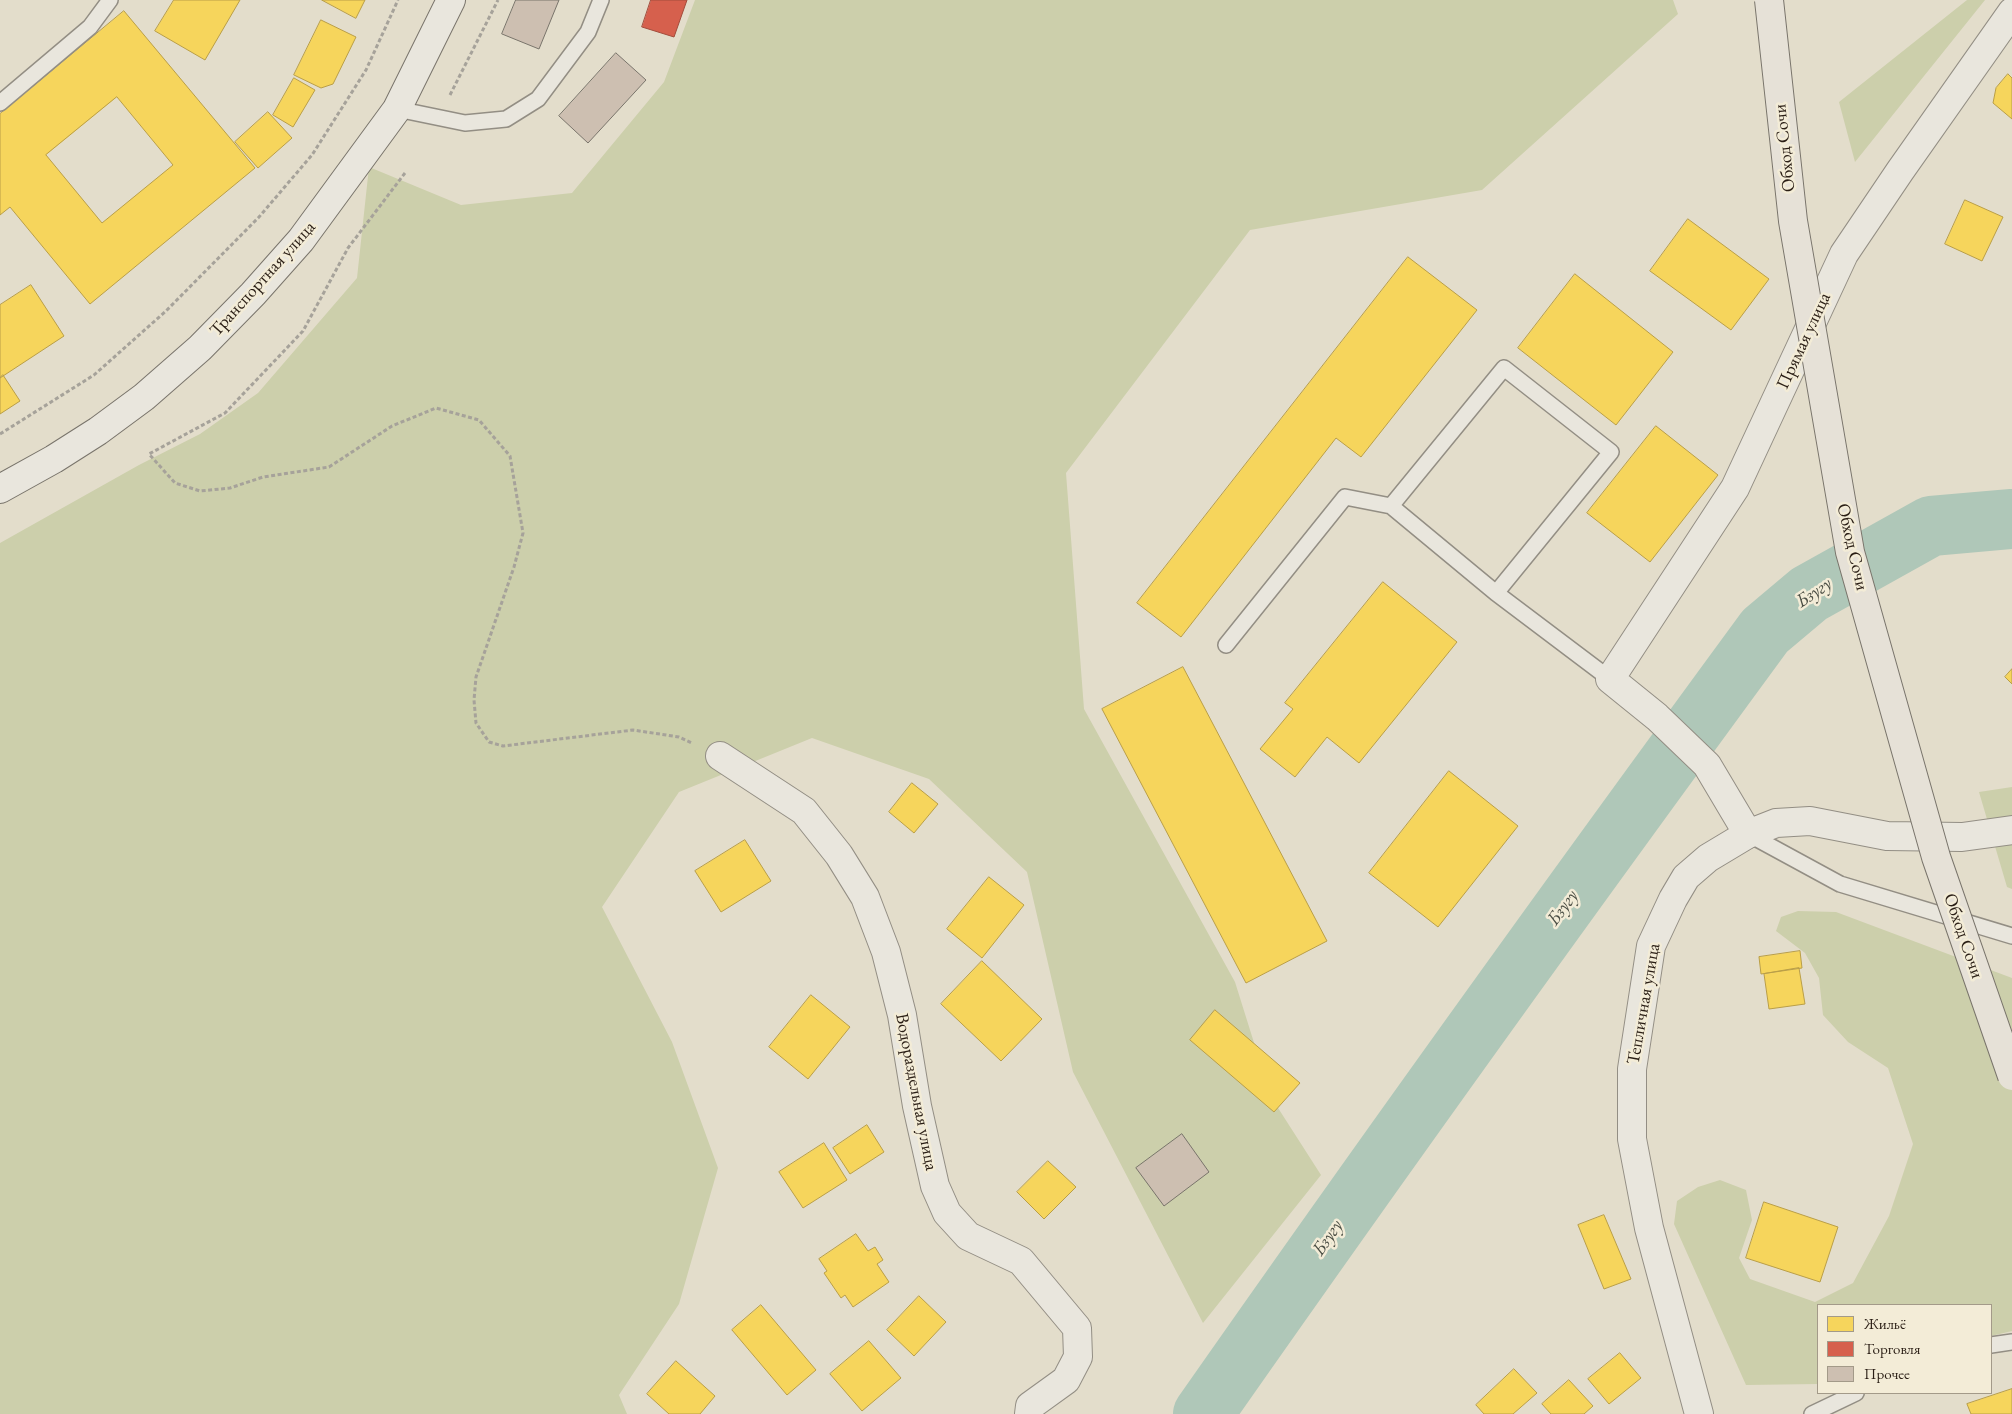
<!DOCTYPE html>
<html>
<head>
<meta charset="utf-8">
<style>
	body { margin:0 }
	#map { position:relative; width:2012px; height:1414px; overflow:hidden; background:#e3ddcb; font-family:"EB Garamond",serif }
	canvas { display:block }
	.legend { position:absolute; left:1817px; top:1304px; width:175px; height:90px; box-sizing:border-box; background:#f3ecd7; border:1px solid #a39a89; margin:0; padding:6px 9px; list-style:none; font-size:15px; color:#2a1e15 }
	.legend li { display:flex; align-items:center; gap:10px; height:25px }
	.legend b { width:25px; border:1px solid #a39a89 }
</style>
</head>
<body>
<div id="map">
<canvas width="2012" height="1414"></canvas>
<ul class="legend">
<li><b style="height:14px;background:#f6d55c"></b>Жильё</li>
<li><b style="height:14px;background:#d6604d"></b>Торговля</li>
<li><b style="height:14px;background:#cdbfb1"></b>Прочее</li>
</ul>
</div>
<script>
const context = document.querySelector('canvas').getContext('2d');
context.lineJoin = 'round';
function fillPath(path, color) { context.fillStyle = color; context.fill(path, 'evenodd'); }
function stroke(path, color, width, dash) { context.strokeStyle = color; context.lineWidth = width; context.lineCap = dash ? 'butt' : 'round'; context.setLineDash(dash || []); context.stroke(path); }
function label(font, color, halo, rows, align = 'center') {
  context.font = font + ' "EB Garamond",serif'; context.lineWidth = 5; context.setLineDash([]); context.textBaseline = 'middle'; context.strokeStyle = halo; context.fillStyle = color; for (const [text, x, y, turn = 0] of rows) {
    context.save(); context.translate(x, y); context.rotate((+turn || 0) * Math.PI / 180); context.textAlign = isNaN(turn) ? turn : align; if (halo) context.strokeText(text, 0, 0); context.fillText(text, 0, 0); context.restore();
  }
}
fillPath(new Path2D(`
	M695,0H1673L1678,14L1482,190L1250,230L1066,473L1084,709L1235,982L1271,1097L1321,1175L1203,1323L1073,1072L1027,872L929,779L812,738L679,792L602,907L672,1042L718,1168L679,1304L619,1395L627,1414H0V543L139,465L200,434L258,393L357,278L369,167L461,205L572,193L664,82Z
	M1967,0H1985L1855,162L1839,102Z
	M2012,787V889L2007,887L1979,792Z
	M1798,911L1836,912L2012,978V1331L1991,1336V1305H1818V1384L1746,1385L1674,1224L1677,1201L1698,1187L1720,1180L1746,1190L1752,1220L1739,1258L1750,1279L1815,1302L1853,1283L1889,1216L1913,1144L1888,1068L1848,1042L1823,1015L1819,978L1805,953L1776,931L1781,917Z`), '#cccfab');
const homes = new Path2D(`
	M174,0H240L205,60L155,31Z
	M322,0H365L356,18Z
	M124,11L255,168L90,304L10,207L0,215V114ZM117,97L173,165L102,223L46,155Z
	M321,20L356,37L333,84L321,88L294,75Z
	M2008,74L2012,78V119L1993,103L1996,88Z
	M294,78L315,90L293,127L273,115Z
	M268,112L292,138L258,168L235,142Z
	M1965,200L2003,217L1982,261L1945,244Z
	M1688,219L1769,279L1731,330L1650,271Z
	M1408,257L1477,310L1361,457L1336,438L1181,637L1137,603Z
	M1575,274L1673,352L1616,425L1518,348Z
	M31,285L64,336L0,378V305Z
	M3,375L20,401L0,414V378Z
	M1656,426L1718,475L1650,562L1587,513Z
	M1383,582L1457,642L1359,763L1327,737L1295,777L1260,749L1293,709L1285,703Z
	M1183,667L1327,941L1246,983L1102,709Z
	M2012,669V684L2005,677Z
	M1449,771L1518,826L1438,927L1369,873Z
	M912,783L938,804L914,833L889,812Z
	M745,840L771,881L721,912L695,871Z
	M989,877L1024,905L982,958L947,929Z
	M1800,951L1802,968L1761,974L1759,957Z
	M982,961L1042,1019L1001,1061L941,1004Z
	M1799,968L1805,1004L1769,1009L1764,974Z
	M811,995L850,1027L808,1079L769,1047Z
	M1215,1010L1300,1083L1274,1112L1190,1040Z
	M867,1125L884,1152L850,1174L833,1148Z
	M824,1143L847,1180L803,1208L779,1172Z
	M1048,1161L1076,1187L1044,1219L1017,1192Z
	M1764,1202L1838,1227L1820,1282L1746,1258Z
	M1604,1215L1631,1279L1604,1289L1578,1225Z
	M856,1234L868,1251L875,1247L883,1260L877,1264L889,1282L853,1307L845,1295L841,1298L824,1273L827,1271L819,1259Z
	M919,1296L946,1322L914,1356L887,1330Z
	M761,1305L816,1370L787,1395L732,1330Z
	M869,1341L901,1378L862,1411L830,1374Z
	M1620,1353L1641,1378L1609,1404L1588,1379Z
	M676,1361L715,1396L700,1414H669L647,1394Z
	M1514,1369L1537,1393L1513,1414H1484L1476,1405Z
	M1569,1380L1593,1406L1584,1414H1551L1542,1404Z
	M2012,1389V1414H1971L1967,1404Z`);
fillPath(homes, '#f6d55c');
stroke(homes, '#b99e47', 1);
const shops = new Path2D(`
	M651,0H687L674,37L642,27Z`);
fillPath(shops, '#d6604d');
stroke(shops, '#a24c3c', 1);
stroke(new Path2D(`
	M1203,1414C1387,1151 1575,890 1765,631L1809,594L1931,526L2012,519`), '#afc7b8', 60);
const building = new Path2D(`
	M516,0H559L539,49L502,34Z
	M616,53L646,80L588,143L559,116Z
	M1182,1134L1209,1172L1164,1206L1136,1168Z`);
fillPath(building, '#cdbfb1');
stroke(building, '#79746b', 1);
const service = new Path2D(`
	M0,103L90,27L110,0
	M397,109L465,123L506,119L538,99L588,32L601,0
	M1391,506L1504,368L1611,452L1496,593
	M1226,645L1345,497L1391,506L1496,593L1610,679
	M1748,834L1840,884L2012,936
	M1991,1345L2012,1342
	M1812,1414L1856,1393`);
const minor = new Path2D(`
	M720,756L804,811L839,855L865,897L886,952L902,1015L917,1106L935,1186L947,1213L968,1236L1021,1261L1077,1328L1078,1357L1066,1380L1030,1406L1029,1414
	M1748,834L1707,765L1657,717L1610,679L1735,488L1844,254L1900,171L2012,12`);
const tertiary = new Path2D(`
	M1699,1414L1649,1228L1632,1139V1069L1651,946L1673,899L1686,877L1708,858L1748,834L1776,823L1810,821L1887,836L1962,837L2012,830`);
const secondary = new Path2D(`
	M0,489L54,459L98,431L144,397L200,348L253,294L301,240L397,109L451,0`);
stroke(service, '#938e84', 18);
stroke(minor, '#938e84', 30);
stroke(tertiary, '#938e84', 30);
stroke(secondary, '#79746b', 30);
stroke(new Path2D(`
	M450,95L498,0
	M405,173L348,248L303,331L225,413L149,454L175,483L200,491L230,488L263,477L329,467L392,426L436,408L479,420L510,456L523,533L514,567L476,677L474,700L476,723L489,742L503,746L633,730L679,737L692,743
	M0,434L94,375L166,311L259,217L312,155L366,70L398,0`), '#a6a29a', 3, [4, 2.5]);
stroke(service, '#e9e6dd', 15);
stroke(minor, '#e9e6dd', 28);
stroke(tertiary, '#e9e6dd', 28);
stroke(secondary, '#e9e6dd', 28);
const trunkBridge = new Path2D(`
	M1769,0L1793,221L1850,552L1936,857L2012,1076`);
stroke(trunkBridge, '#79746b', 30, []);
stroke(trunkBridge, '#e6e1d7', 28);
label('18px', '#2a1e15', '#f3ecd7', [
	["Обход Сочи",1785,148,-96],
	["Транспортная улица",263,279,-48],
	["Прямая улица",1804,341,-65],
	["Обход Сочи",1852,547,77],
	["Обход Сочи",1963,936,71],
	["Тепличная улица",1644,1004,-80],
	["Водораздельная улица",916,1092,79]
]);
label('italic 19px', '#4b4e44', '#f3ecd7', [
	["Бзугу",1814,593,-34],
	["Бзугу",1563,908,-54],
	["Бзугу",1328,1238,-55]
]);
</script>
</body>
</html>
